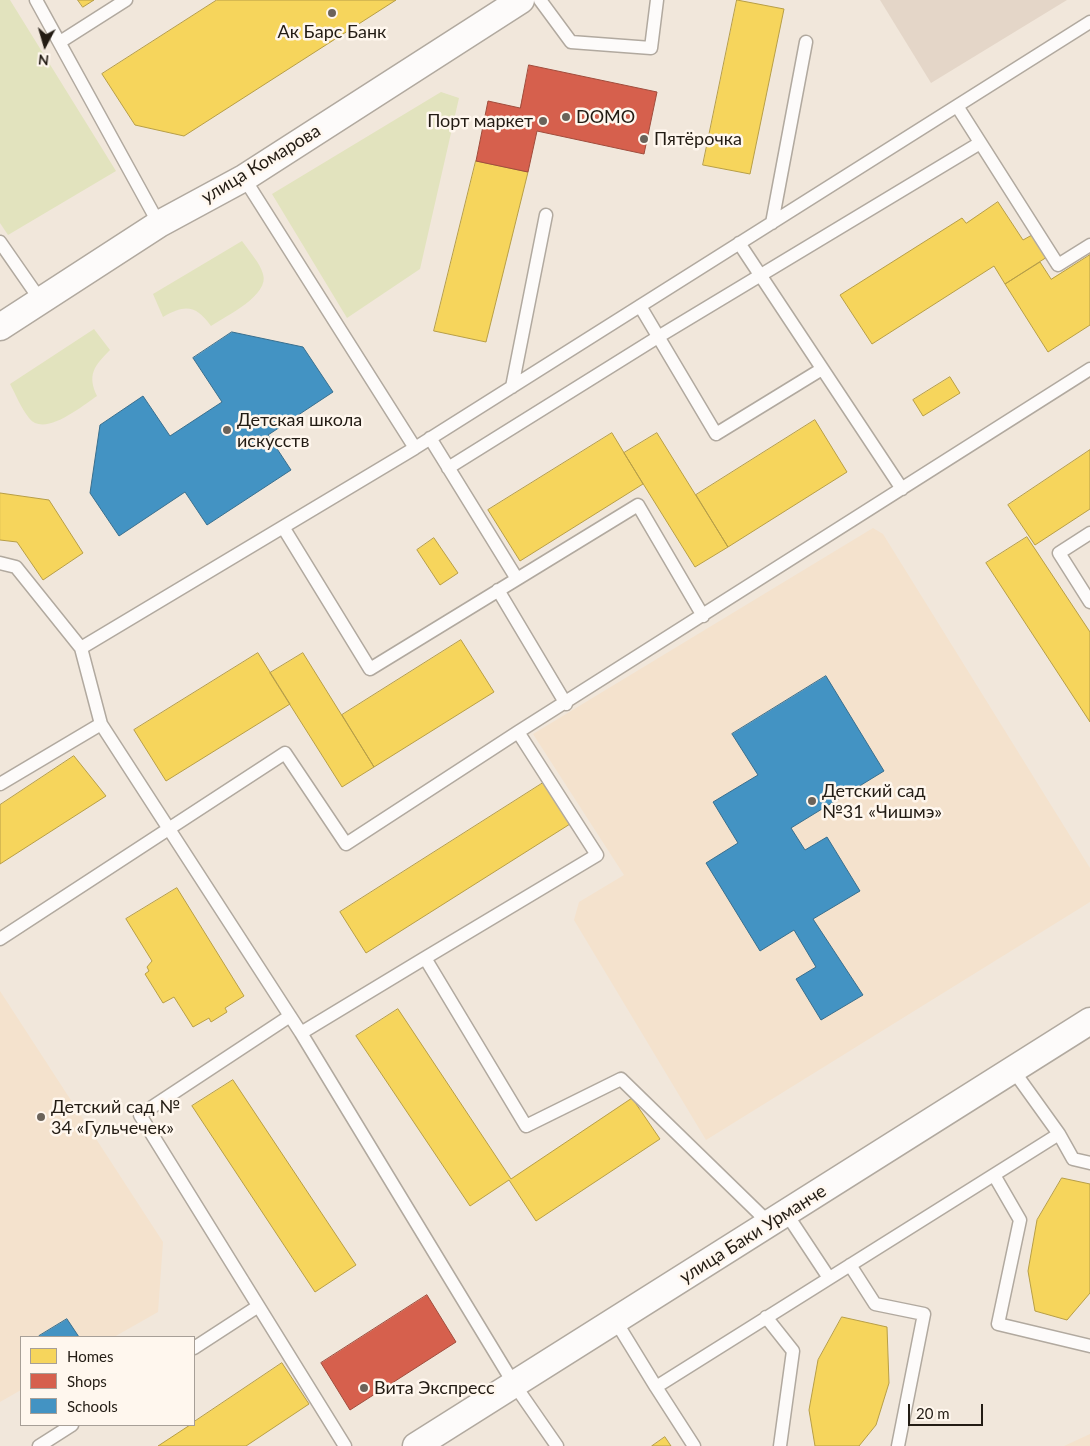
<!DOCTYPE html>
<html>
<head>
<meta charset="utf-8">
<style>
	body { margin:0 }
	#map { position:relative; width:1090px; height:1446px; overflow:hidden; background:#f1e7db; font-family:Lato,sans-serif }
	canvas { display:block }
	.legend { position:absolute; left:20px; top:1336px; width:175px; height:90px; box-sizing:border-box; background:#fff7ee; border:1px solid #a79f97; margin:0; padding:6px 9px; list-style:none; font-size:15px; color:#231c14 }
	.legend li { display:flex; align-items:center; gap:10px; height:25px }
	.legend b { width:25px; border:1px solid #a79f97 }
	.north { position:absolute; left:20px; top:20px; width:50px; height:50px; -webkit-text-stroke:4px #fff7ee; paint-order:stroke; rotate:186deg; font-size:14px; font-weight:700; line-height:20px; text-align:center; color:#231c14 }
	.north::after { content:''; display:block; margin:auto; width:18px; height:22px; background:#231c14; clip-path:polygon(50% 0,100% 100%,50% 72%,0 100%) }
	.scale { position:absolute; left:908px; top:1404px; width:75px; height:22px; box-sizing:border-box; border:2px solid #231c14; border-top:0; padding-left:6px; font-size:15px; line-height:18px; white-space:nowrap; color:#231c14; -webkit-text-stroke:4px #fff7ee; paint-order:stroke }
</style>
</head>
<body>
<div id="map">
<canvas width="1090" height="1446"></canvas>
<ul class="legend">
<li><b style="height:14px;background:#f6d55c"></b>Homes</li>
<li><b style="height:14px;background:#d6604d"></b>Shops</li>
<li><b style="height:14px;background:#4393c3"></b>Schools</li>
</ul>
<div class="north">N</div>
<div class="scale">20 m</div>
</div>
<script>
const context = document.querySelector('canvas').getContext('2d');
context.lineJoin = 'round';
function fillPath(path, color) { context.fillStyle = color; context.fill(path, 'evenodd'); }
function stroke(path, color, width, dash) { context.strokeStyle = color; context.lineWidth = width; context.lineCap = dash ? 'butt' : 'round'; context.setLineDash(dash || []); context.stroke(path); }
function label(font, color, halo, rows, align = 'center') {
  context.font = font + ' Lato,sans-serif'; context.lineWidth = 5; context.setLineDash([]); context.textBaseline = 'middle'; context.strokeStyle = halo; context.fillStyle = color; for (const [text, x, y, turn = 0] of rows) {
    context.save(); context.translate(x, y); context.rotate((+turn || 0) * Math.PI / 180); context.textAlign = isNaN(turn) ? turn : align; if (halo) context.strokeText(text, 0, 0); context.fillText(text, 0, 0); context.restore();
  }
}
fillPath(new Path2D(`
	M880,0H1067L931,83Z`), '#e4d6c8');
fillPath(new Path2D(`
	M873,528L883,534L1090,868V902L706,1140L574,920L579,902L624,875L533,734Z
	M0,991L163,1242L158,1312L114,1337H21V1390L0,1402Z
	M1090,1434V1446H1064Z`), '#f4e2cd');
fillPath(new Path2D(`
	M0,0H10L116,171L8,235L0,223Z
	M441,92L459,98L420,269L347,318L272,194Z
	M242,241C249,251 260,263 263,274C270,295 226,316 211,326C196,305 185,304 163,317L153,294Z
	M94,329L110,350C94,366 87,375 97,396C82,406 44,438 29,418C21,408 16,395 10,384Z`), '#e2e3be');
const homes = new Path2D(`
	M78,0H94L83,7Z
	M217,0H396L184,136L135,125L102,74Z
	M737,0L784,9L750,174L703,165Z
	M476,161L528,172L486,342L434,331Z
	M998,202L1023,240L1032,235L1047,257L1005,284L994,266L872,344L840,295L962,218L966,223Z
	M1090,255V325L1048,352L1005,284L1040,262L1051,279Z
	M950,377L960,393L923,416L913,400Z
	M815,420L847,472L728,547L696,495Z
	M612,433L643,484L520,561L488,510Z
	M657,433L728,547L695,567L624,453Z
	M1090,450V509L1035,545L1008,505Z
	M0,493L49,500L83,553L43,580L17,542L0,540Z
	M1027,537L1090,632V722L986,563Z
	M434,538L458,573L440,585L417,550Z
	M461,640L494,692L374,767L342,715Z
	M258,653L290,704L166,781L134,730Z
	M303,653L374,767L342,787L270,673Z
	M74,756L106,796L0,864V805Z
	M543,783L570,824L366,953L340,912Z
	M177,888L244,996L225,1008L227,1012L211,1022L209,1018L193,1027L174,997L163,1003L145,974L149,971L147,967L152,961L126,919Z
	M398,1009L511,1179L632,1098L660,1139L536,1221L509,1180L470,1206L356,1036Z
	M233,1080L356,1265L315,1292L192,1106Z
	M1062,1178L1090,1184V1293L1067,1320L1035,1311L1028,1271L1037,1220Z
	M842,1317L887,1327L889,1383L876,1425L859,1446H815L809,1410L818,1360Z
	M282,1363L309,1404L246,1446H158L190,1425H194V1422Z
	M665,1437L671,1446H652Z`);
fillPath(homes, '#f6d55c');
stroke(homes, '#b79e46', 1);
const shops = new Path2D(`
	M529,65L657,92L644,154L537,131L528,172L476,161L488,101L520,108Z
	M427,1295L456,1342L350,1410L321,1363Z`);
fillPath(shops, '#d6604d');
stroke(shops, '#a04c3c', 1);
const schools = new Path2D(`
	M232,332L303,347L333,392L268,435L291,470L207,525L185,492L119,536L90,493L100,425L143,396L170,436L222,402L193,358Z
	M826,676L884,771L791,828L805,850L827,837L860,891L813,919L863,995L821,1020L796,979L816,967L794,930L760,951L706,863L738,843L713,802L758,775L732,734Z
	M67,1319L79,1337H39V1336Z`);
fillPath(schools, '#4393c3');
stroke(schools, '#396f8e', 1);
const service = new Path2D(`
	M36,0L159,224
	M540,0L571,42L651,48L657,0
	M60,42L126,0
	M957,106L1058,265L1090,245
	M244,178L415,448
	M772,223L806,42
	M0,242L41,301
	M739,243L902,489
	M640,306L716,434L822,369
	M512,387L546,215
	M430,438L517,579
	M448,468L658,337L980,143
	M283,527L370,669L638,505L703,616
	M1090,533L1059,553L1090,602
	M0,563L16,567L81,648
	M498,590L566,704
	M0,784L101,724
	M0,939L285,753L346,844L518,732L1090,369
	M425,958L597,855L518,732
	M290,1016L140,1115L345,1446
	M301,1033L425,958L526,1126L621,1079L769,1223
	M1059,1134L1073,1159L1090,1163
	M994,1175L1020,1220L998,1324L1090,1346
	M786,1213L829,1278
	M850,1265L875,1304L924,1314L898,1446
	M766,1317L793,1351L780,1446
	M615,1320L656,1387L1059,1134L1013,1070
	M194,1348L257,1307
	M656,1387L694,1446
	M39,1446L72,1425
	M557,1446L514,1384L301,1033L101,724L81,648L415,448L1090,22`);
const minor = new Path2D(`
	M0,327L159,224L244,178L521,0
	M416,1446L1090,1021`);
stroke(service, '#b1a99f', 15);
stroke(minor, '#b1a99f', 29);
stroke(service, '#fdfbfa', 12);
stroke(minor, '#fdfbfa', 26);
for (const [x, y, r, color] of [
	[332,13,5,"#6b635a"],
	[566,117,5,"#6b635a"],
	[543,121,5,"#6b635a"],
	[644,139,5,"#6b635a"],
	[227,430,5,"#6b635a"],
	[812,801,5,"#6b635a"],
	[41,1117,5,"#6b635a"],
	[364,1388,5,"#6b635a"]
]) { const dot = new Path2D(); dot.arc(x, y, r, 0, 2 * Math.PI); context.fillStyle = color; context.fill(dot); stroke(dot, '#fff7ee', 2); }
label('18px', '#231c14', '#fff7ee', [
	["Ак Барс Банк",332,32,"center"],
	["DOMO",576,117],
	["Порт маркет",533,121,"right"],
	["Пятёрочка",654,139],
	["Детская школа",237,420],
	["искусств",237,441],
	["Детский сад",822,791],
	["№31 «Чишмэ»",822,812],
	["Детский сад №",51,1107],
	["34 «Гульчечек»",51,1128],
	["Вита Экспресс",374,1388]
], 'left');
label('18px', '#231c14', '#fff7ee', [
	["улица Комарова",261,164,-31],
	["улица Баки Урманче",753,1234,-32]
]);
</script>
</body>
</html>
